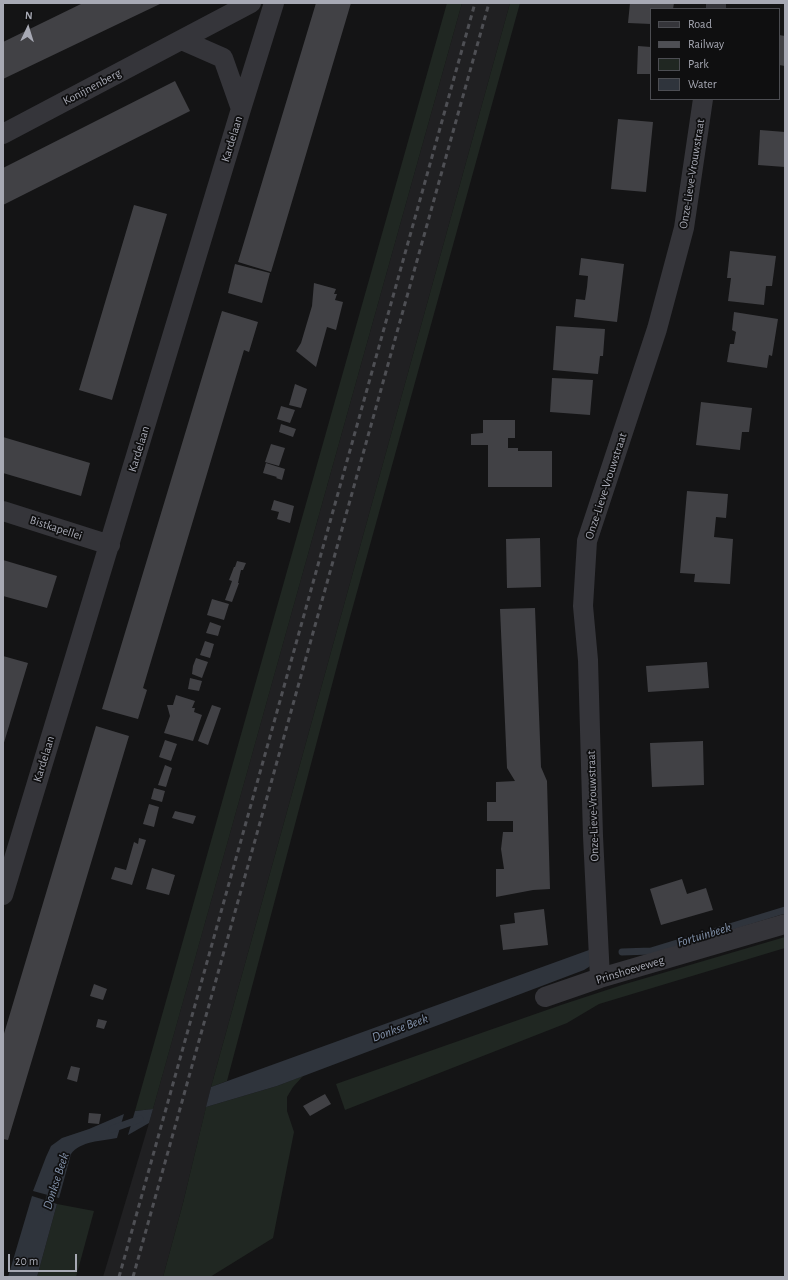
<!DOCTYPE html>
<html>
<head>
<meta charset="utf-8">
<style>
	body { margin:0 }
	#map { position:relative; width:788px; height:1280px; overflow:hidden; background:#141415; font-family:"Alegreya Sans",sans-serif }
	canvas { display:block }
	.frame { position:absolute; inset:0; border:4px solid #a7a9b4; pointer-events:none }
	.legend { position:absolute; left:650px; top:8px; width:130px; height:92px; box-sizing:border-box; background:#0f0f10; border:1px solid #4c4d52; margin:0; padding:5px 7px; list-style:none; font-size:12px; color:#a7a9b4 }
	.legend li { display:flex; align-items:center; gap:8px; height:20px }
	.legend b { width:20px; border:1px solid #4c4d52 }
	.north { position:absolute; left:8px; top:8px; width:40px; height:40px; -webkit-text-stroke:3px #0f0f10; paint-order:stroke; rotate:4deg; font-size:11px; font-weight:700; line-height:16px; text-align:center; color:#a7a9b4 }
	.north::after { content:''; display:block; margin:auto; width:14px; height:18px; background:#a7a9b4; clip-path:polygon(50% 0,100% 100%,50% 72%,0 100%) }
	.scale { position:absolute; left:8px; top:1254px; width:69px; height:18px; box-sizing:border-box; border:2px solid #a7a9b4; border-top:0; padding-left:5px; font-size:12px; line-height:14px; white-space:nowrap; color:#a7a9b4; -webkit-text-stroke:3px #0f0f10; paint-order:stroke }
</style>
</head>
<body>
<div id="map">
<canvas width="788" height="1280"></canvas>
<div class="frame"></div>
<ul class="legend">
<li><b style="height:5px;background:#35353a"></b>Road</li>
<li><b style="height:5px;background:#4e4f54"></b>Railway</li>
<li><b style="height:11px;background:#202722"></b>Park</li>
<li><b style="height:11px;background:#2f343c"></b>Water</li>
</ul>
<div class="north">N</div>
<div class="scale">20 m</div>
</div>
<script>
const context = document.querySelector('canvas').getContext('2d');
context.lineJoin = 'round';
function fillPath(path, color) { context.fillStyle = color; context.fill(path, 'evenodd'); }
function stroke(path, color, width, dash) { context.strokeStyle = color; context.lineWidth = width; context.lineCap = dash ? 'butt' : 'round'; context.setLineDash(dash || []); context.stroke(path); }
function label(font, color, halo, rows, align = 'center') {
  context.font = font + ' "Alegreya Sans",sans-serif'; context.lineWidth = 3.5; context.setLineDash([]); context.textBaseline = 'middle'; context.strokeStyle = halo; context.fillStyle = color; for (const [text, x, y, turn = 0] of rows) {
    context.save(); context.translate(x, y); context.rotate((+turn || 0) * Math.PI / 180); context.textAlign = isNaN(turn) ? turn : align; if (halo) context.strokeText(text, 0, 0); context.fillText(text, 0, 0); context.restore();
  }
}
fillPath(new Path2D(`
	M462,3H510L211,1087L183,1203L163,1277H103L149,1123Z`), '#202022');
fillPath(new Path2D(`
	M447,3H462L153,1109L135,1111Z
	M510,3H520L347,628L227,1081L211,1087Z
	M785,937V948L599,1004L567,1023L345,1110L336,1084L561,1005L622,985Z
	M303,1076L293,1087L287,1097V1111L294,1132L273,1238L210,1277H163L183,1203L206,1107L277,1086Z
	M57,1204L94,1211L76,1277H37Z`), '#202722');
fillPath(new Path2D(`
	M589,950L592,965L584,970L277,1086L206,1107L211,1087Z
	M153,1109L149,1123L128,1135L135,1111Z
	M124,1114L117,1138C102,1141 80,1141 71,1154L59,1198L33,1191L46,1157L51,1146L62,1138L89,1129Z
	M32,1196L57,1204L37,1277H8Z`), '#2f343c');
stroke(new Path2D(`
	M622,952L651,951L785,910
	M112,1129L140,1119
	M46,1210L53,1187`), '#2f343c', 7);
fillPath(new Path2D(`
	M83,3H162L3,79V42Z
	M316,3H351L271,272L238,262Z
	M630,3H674L673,9H651V24L628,23Z
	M779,35L785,36V66L779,65Z
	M638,46L651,47V74H637Z
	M175,81L190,111L3,205V168Z
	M618,119L653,122L646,192L611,189Z
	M760,130L785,132V167L758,165Z
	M134,205L167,214L112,400L79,390Z
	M730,251L776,256L772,286H766L764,305L728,301L731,278H727Z
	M581,258L624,264L617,322L574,317L576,299L585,300L587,287L588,276L579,275Z
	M235,264L270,273L262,303L228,293Z
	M314,283L336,289L334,294H337L335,300L343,302L336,330L327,327L316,367L296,351L301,343L312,306Z
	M222,311L258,322L249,352L244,350L238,370L143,688L147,690L138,719L102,709Z
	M734,312L778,319L772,356L769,355L767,368L727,362L730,344H734L736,332L732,330Z
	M556,326L605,329L603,356H600L598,374L553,370Z
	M552,378L593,380L590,415L550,412Z
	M295,384L307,389L301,408L289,405Z
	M701,402L752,408L749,432H742L740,450L696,445Z
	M281,406L295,410L290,423L277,419Z
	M483,420H515V438H508V448H518V451H552V487H488V445H471V434L483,433Z
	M281,424L296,429L293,437L279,432Z
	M3,437L90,463L81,496L3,473Z
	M271,444L285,448L279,466L265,462Z
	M266,463L285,469L282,480L276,478L277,477L263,473Z
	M687,491L728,494L726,518L716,517L714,537L733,539L730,584L694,582L695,574L680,573Z
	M274,500L294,506L290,523L277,519L279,512L271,510Z
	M540,538L541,587L507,588L506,539Z
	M3,560L57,576L47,608L3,596Z
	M237,561L246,563L243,570H241L238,583H239L232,602L225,600L232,581L229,580L234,567H235Z
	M212,599L229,604L224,620L207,615Z
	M535,608L541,767L547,781L550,889L533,890L496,897V869H504L501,849L503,832H513V821H487V802H496V782L515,781L507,768L500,609Z
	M210,622L221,626L218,636L206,633Z
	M205,641L214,644L210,658L200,655Z
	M3,656L28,663L3,746Z
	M196,658L208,662L202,678L192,674L193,666Z
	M707,662L709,688L648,692L646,666Z
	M190,678L202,681L199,691L188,689Z
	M176,695L195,701L192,708H195L194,712L202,715L193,741L164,733L170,716L167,705H173Z
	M212,705L221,708L208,745L198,741Z
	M96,726L129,736L8,1140L3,1139V1037Z
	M165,740L177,744L171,761L159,757Z
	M703,741L704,785L652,787L650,743Z
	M165,765L172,768L166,787L158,785Z
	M154,788L165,791L162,802L151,799Z
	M149,804L159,807L154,827L143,824Z
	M175,811L196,816L193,824L172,818Z
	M139,838L146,840L132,885L111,879L115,867L126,870L134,842L138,844Z
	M152,868L175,875L169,895L146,889Z
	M682,879L687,894L706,888L713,910L661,925L650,889Z
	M544,909L548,945L503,950L500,925L515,923L514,913Z
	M94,984L107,989L103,1000L90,996Z
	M98,1019L107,1021L104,1029L96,1027Z
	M71,1066L80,1068L77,1082L67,1079Z
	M325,1094L331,1104L310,1116L303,1106Z
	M89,1113L101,1114L99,1124L88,1123Z`), '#414145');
stroke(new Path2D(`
	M716,9V3
	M182,40L223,58L241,109
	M3,134L251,3
	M3,511L110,545
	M3,895L241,109L274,3
	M600,978L593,836L588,660L583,606L587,541L657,329L684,228L703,99
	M545,997L600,978L785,924`), '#35353a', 20);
stroke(new Path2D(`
	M119,1277L475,3
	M133,1277L489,3`), '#4e4f54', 3, [5, 4]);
label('12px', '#a7a9b4', '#0f0f10', [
	["Konijnenberg",92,87,-28],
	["Kardelaan",232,139,-73],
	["Onze-Lieve-Vrouwstraat",692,174,-81],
	["Kardelaan",139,449,-73],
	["Onze-Lieve-Vrouwstraat",606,486,-72],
	["Bistkapellei",56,528,18],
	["Kardelaan",44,759,-73],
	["Onze-Lieve-Vrouwstraat",593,806,-92],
	["Prinshoeveweg",630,970,-17]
]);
label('italic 13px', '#8292ab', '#0f0f10', [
	["Fortuinbeek",704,935,-17],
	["Donkse Beek",400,1028,-20],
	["Donkse Beek",56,1181,-72]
]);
</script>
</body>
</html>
